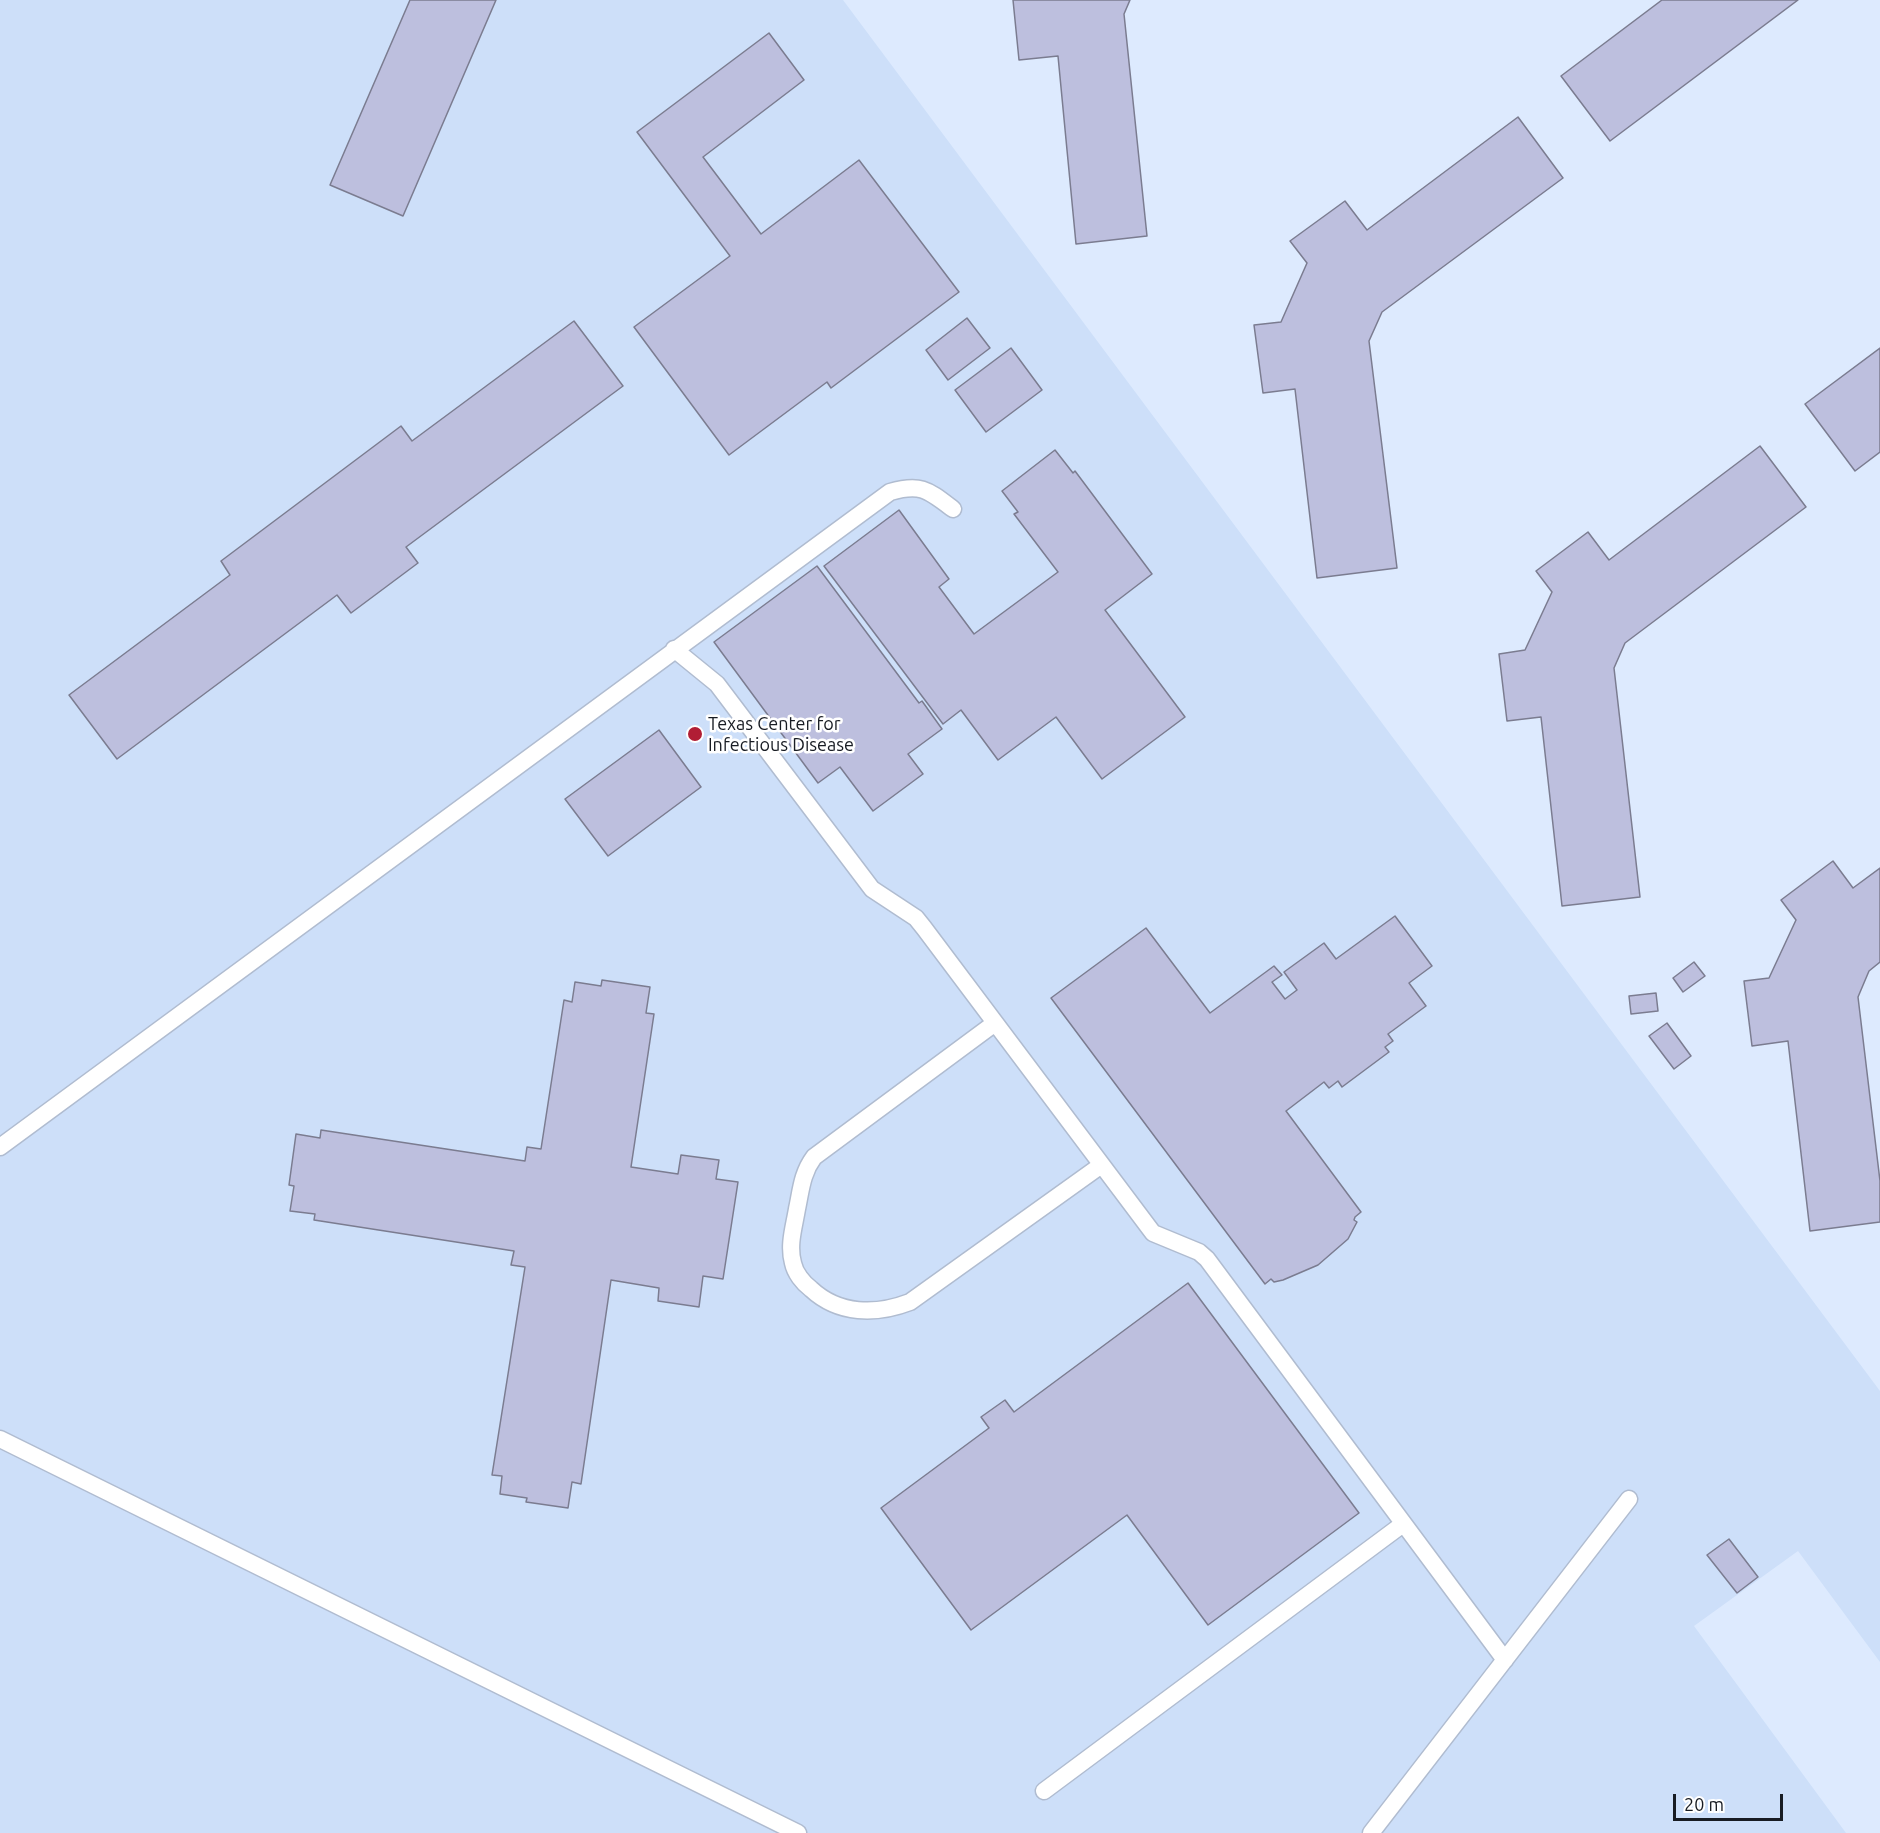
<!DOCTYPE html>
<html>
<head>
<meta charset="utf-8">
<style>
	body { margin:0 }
	#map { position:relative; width:1880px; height:1833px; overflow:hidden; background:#ddeafe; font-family:Ubuntu,sans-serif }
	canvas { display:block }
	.scale { position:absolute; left:1673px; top:1794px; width:110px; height:27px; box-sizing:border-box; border:3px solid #181c23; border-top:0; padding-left:8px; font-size:18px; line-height:21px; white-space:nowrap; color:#181c23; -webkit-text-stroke:4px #fff; paint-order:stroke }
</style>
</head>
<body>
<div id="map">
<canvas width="1880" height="1833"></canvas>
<div class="scale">20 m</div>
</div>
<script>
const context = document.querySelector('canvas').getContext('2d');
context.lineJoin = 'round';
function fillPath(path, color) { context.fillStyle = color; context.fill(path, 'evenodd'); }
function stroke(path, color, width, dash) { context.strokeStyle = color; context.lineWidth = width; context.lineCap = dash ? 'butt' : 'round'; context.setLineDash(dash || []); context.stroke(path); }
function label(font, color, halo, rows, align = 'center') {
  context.font = font + ' Ubuntu,sans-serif'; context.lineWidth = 5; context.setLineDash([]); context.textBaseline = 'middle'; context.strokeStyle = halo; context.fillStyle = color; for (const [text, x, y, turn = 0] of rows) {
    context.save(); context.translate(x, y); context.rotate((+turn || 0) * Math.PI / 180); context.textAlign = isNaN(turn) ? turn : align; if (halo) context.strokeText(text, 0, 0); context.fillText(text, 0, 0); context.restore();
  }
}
fillPath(new Path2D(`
	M0,0H843L1880,1391V1662L1798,1551L1694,1626L1846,1833H0Z`), '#cddff9');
const building = new Path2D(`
	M410,0H496L403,216L330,185Z
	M1013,0H1130L1124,14L1147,236L1076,244L1058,56L1019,60Z
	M1662,0H1798L1610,141L1561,76Z
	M769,33L804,80L703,157L761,234L859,160L959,292L831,388L827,382L729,455L634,327L730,256L637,132Z
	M1518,117L1563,178L1382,312L1369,341L1397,568L1317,578L1295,389L1263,393L1254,325L1281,322L1307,263L1290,241L1345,201L1367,230Z
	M967,318L990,348L948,380L926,350Z
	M574,321L623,386L406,547L418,563L351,613L337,595L117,759L69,695L230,575L221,561L401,426L412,441Z
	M1011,348L1042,390L986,432L955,390Z
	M1880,348V452L1855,471L1805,404Z
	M1760,446L1806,507L1625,643L1614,668L1640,897L1562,906L1541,717L1507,721L1499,654L1525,650L1552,592L1536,571L1588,532L1609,560Z
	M1055,450L1073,473L1075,471L1152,574L1105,610L1185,717L1102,779L1056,717L998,760L961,710L943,724L824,566L899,510L949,579L939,587L974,634L1058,572L1014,514L1018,512L1002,491Z
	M817,566L919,703L922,701L942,729L908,754L923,774L873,811L840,767L818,783L714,642Z
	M659,730L701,787L608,856L565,799Z
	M1833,861L1853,888L1880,868V962L1869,971L1858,997L1880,1181V1222L1810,1231L1788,1041L1752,1046L1744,981L1769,978L1796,920L1781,900Z
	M1395,916L1432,966L1409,983L1426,1006L1388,1034L1393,1041L1385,1047L1389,1052L1342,1087L1338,1081L1329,1088L1324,1082L1286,1111L1361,1212L1355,1217L1354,1220L1357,1222L1348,1239L1318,1265L1283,1280L1274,1282L1271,1279L1265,1284L1051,998L1146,928L1210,1013L1274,966L1282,975L1272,982L1285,999L1297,990L1284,972L1324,943L1336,959Z
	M1694,962L1705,976L1683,992L1673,978Z
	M602,980L650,987L646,1013L654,1014L631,1167L678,1174L681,1155L719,1160L716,1179L738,1182L723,1279L703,1276L699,1307L658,1301L659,1288L611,1280L581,1484L572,1482L568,1508L526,1502L527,1498L500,1494L502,1476L492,1475L525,1267L511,1265L514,1251L314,1220L315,1214L290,1211L294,1186L289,1185L296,1134L320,1138L321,1130L525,1161L527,1147L541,1149L564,1000L572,1002L575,982L601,986Z
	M1656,993L1658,1011L1631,1014L1629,996Z
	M1667,1023L1691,1056L1674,1069L1649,1036Z
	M1188,1283L1359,1513L1208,1625L1127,1515L971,1630L881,1508L989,1428L981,1417L1005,1400L1014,1412Z
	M1729,1539L1758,1577L1737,1593L1707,1555Z`);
fillPath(building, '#bdbfde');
stroke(building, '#7b7c90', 1.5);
const service = new Path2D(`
	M674,649L717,684L872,889L916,918L924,928L1153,1233L1199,1252L1207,1259L1505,1660
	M995,1023L814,1157C802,1173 801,1190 797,1209C794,1227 788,1245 793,1263C795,1273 803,1283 811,1289C839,1315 876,1315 910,1302L1100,1166
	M0,1147L890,492C921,483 928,490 953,509
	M0,1439L798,1833
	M1044,1791L1403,1524
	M1371,1833L1629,1499`);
stroke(service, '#b0bcd0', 19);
stroke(service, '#fff', 16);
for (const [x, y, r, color] of [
	[695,734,8,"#b11e35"]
]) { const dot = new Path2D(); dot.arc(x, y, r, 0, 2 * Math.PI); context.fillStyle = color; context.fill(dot); stroke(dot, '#fff', 2); }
label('18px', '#181c23', '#fff', [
	["Texas Center for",708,724],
	["Infectious Disease",708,745]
], 'left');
</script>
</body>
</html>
